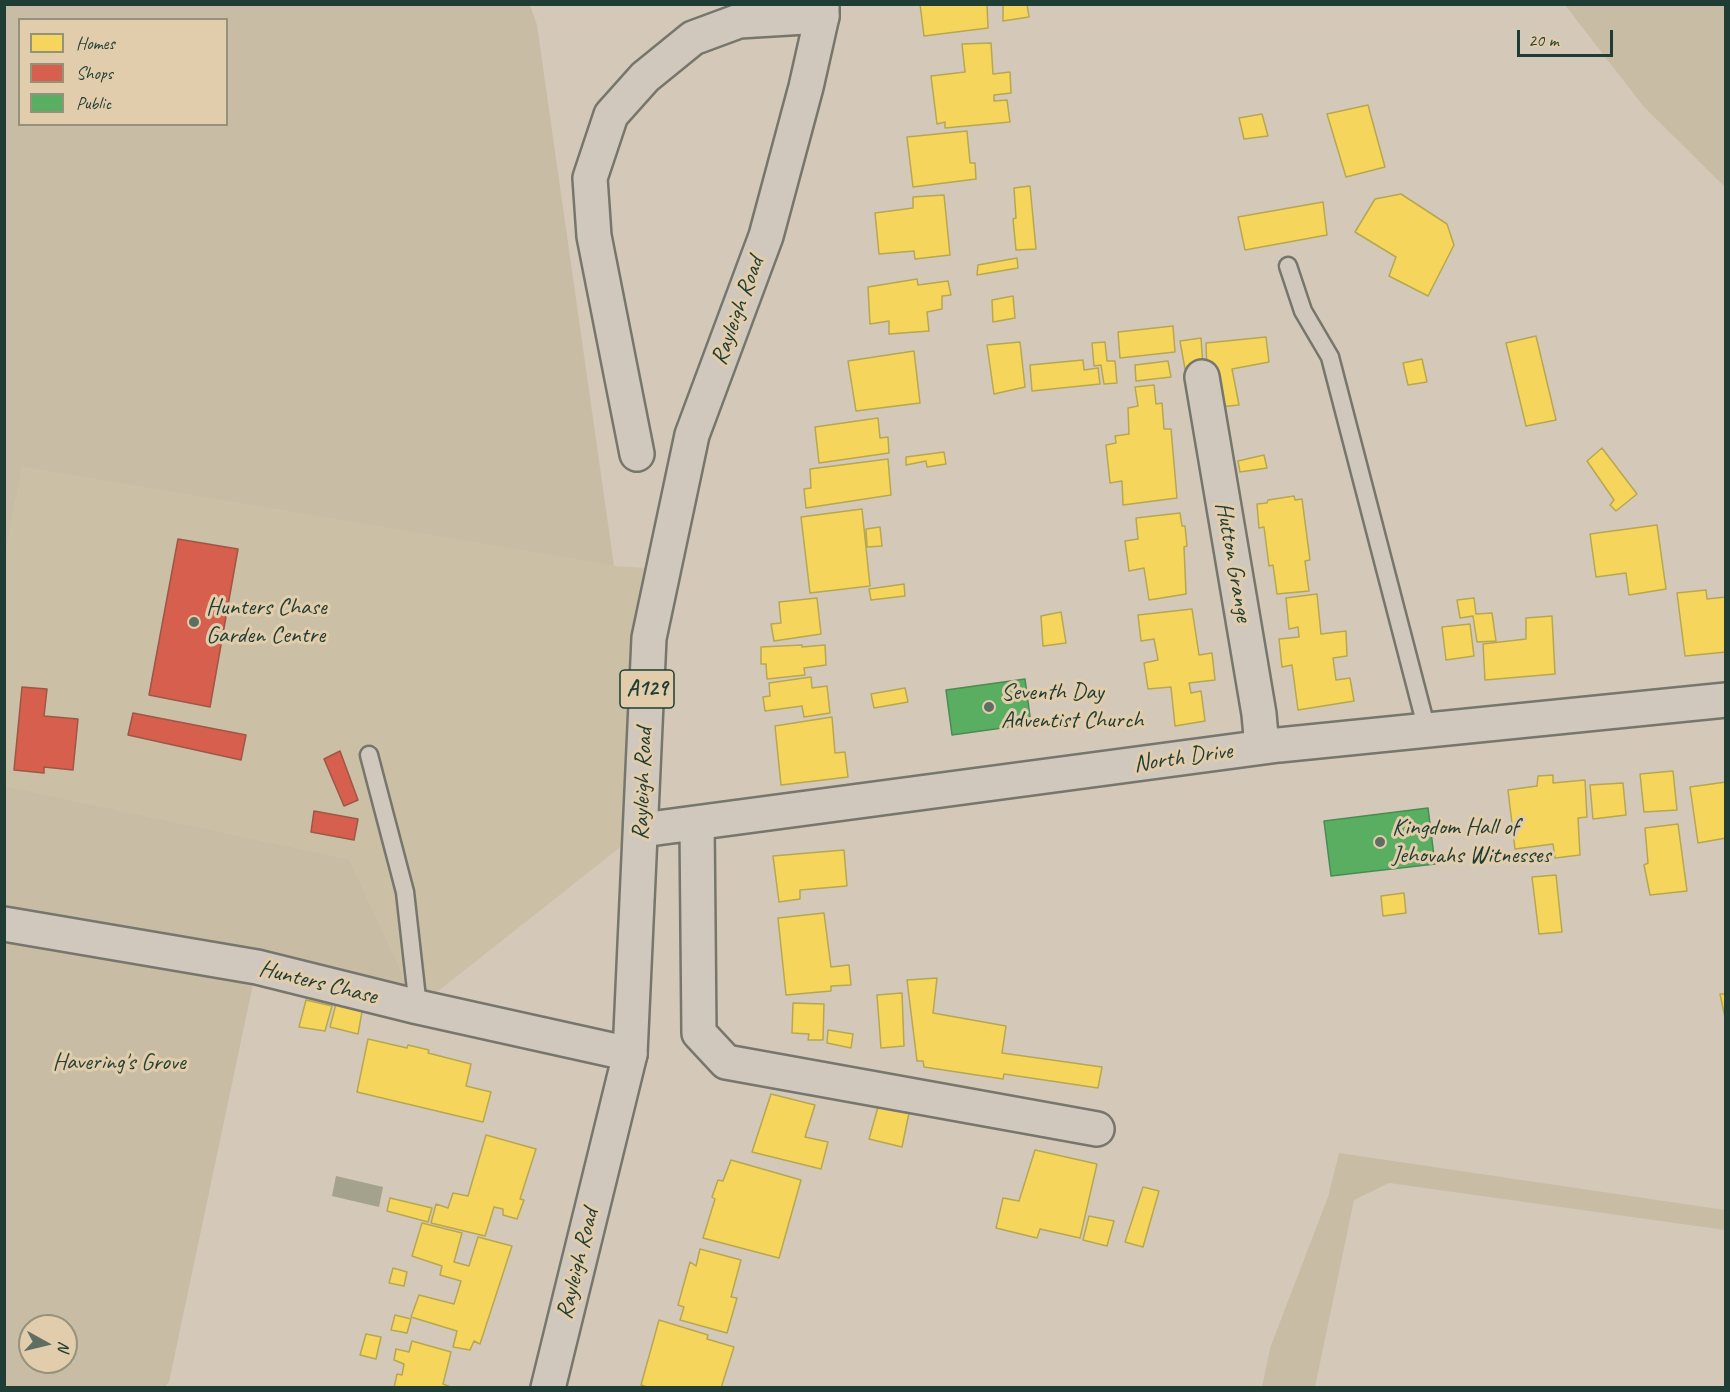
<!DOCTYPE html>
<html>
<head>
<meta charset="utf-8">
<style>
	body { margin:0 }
	#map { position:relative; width:1730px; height:1392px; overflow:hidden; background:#d4c9b8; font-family:Caveat,sans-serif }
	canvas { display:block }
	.frame { position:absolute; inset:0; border:6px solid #1f3d34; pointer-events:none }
	.legend { position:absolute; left:18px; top:18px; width:210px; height:108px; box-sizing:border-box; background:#e1ccab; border:2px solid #93937b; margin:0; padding:8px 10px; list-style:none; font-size:18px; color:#1f3d34 }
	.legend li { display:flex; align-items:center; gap:12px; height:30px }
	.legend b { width:30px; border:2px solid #93937b }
	.north { position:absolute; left:18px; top:1314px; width:60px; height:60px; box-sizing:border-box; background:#e1ccab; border:2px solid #93937b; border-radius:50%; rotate:98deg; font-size:16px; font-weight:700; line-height:24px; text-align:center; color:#1f3d34 }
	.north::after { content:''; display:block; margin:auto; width:21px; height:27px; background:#5e6e62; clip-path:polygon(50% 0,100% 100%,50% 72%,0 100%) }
	.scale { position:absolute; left:1517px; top:30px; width:96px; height:27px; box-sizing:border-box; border:3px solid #1f3d34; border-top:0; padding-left:8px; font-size:18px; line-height:21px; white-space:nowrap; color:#1f3d34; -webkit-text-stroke:4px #e1ccab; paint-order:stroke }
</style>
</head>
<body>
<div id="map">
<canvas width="1730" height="1392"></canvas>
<div class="frame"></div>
<ul class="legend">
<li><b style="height:16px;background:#f6d55c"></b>Homes</li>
<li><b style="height:16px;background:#d6604d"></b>Shops</li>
<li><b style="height:16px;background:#5aae61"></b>Public</li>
</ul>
<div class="north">N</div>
<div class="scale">20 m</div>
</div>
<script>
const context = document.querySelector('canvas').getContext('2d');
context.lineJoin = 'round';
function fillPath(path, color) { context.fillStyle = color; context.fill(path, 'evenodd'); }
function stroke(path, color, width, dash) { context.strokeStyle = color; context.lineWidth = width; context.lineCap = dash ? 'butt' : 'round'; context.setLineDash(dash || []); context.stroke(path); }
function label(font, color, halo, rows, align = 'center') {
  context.font = font + ' Caveat,sans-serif'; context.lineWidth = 6; context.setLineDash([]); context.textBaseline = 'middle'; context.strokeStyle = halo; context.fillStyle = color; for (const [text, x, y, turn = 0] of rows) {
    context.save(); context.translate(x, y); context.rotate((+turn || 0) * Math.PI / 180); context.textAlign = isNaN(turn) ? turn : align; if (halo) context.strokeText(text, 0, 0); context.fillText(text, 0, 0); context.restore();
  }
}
fillPath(new Path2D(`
	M22,467L614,566L664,569L642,830L418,1007L349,859L5,786V557Z`), '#cbbfa6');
fillPath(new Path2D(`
	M5,4L530,5L537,25L614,566L22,467L5,557ZM20,20H226V124H20Z
	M1565,5H1725V187L1644,107Z
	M5,786L349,859L418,1007L256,970L169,1382L165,1387H5ZM30,1326H66V1362H30Z
	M1339,1153L1725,1210V1230L1389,1183L1354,1200L1315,1387H1262L1270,1348L1328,1197Z`), '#c8bca5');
fillPath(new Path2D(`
	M336,1176L383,1187L379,1207L332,1196Z`), '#a4a18c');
const homes = new Path2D(`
	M920,4H987L988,28L924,36Z
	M1003,4H1027L1029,17L1003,21Z
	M991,43L993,74L1010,72L1011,93L994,95V101L1007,100L1010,122L945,128V122L937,124L931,76L965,72L962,44Z
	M1368,105L1385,167L1346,177L1327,114Z
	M1262,114L1268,136L1244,139L1239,118Z
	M967,131L970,163H975L976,179L913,187L907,137Z
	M1030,186L1036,249L1016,250L1013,219L1016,218L1014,188Z
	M1401,194L1447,224L1454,245L1428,296L1389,276L1396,257L1355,232L1375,199Z
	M944,195L950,255L915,259L914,251L879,254L875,213L913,208V197Z
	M1323,202L1327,235L1245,250L1238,217Z
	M1017,258L1018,268L977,275L978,265Z
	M917,279L918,285L948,281L951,295L942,296V309L927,312L929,331L889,334V321L870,324L868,287Z
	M1013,296L1015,318L993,322L992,300Z
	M1173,326L1175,352L1120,358L1118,332Z
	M1536,336L1556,420L1526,426L1506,343Z
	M1266,337L1269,362L1232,369L1239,405L1218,407L1207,371L1206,343Z
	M1201,338L1203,366L1185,369L1180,341Z
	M1020,342L1025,387L994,394L987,345Z
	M1105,342L1107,361H1115L1117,383L1104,384L1101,365L1094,366L1092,343Z
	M914,351L920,403L856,411L848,361Z
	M1422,359L1427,382L1408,385L1403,363Z
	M1083,360L1084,370L1098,368L1100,384L1032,391L1030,365Z
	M1168,361L1171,377L1136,381L1135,365Z
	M1154,385L1156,404L1162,403L1164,429H1171L1177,498L1123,505L1122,481L1110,483L1106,445L1116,443L1115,436L1129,434L1128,408L1138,406L1135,387Z
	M878,418L880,438L888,437L889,453L819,463L815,427Z
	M1602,448L1637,494L1616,511L1610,505L1614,500L1587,461Z
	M944,452L946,464L927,467L926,461L906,465V457Z
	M1264,455L1267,468L1240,472L1238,461Z
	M888,459L891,495L806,508L804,489L811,488L810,469Z
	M1294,496L1295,500L1302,499L1310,560L1305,561L1309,591L1277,594L1273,565L1269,566L1264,527L1259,528L1257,504L1267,503L1268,500Z
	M862,509L870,586L810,593L801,517Z
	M1180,513L1182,526H1185L1187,546L1184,547L1186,594L1149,600L1144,568L1129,571L1125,541L1138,539L1136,518Z
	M1657,525L1666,589L1629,595L1626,573L1596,577L1590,534Z
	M880,527L882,546L867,547L866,529Z
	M904,584L905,596L871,600L869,589Z
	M1706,590L1707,599L1726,597V652L1685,656L1677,593Z
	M1317,594L1321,634L1346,631L1347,656L1333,658L1336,680L1350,678L1354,701L1298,710L1292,665L1282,667L1279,639L1299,637L1298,627L1289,629L1286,598Z
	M817,598L821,634L774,641L771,624L781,623L779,602Z
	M1474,598L1476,614L1492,613L1496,641L1477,642L1473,616L1460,618L1457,600Z
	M1192,609L1199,655L1212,653L1215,680L1189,683L1191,693L1201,691L1205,721L1175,726L1171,687L1148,689L1144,663L1158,660L1154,639L1141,641L1138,615Z
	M1061,612L1066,643L1043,646L1041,616Z
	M1552,616L1555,674L1485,680L1483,644L1526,639V618Z
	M1470,624L1474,656L1446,660L1442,627Z
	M802,645V647L825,645L826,665L804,668L805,675L767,679L766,664H761V647Z
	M811,677L812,688L827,686L830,713L804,717L802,706L765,711L763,697L770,696L769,683Z
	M905,688L908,702L874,708L871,694Z
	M832,717L835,753L845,752L848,777L781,785L775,726Z
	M1673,771L1677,810L1644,812L1640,774Z
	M1553,775V783L1585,780L1587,817L1578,818L1580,855L1555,858L1553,844L1515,849L1508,790L1537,786L1538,776Z
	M1726,782V838L1698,843L1690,787Z
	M1623,783L1626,815L1593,819L1590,785Z
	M1678,824L1687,891L1650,895L1644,865L1648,863L1645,828Z
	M844,850L847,886L800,890V899L779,902L773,856Z
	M1556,875L1562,932L1539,934L1532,877Z
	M1404,893L1406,913L1383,916L1381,896Z
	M824,913L831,967L849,965L851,985L831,986V991L786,995L778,918Z
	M937,978L933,1013L1006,1026L1002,1053L1102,1067L1098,1088L1004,1074L1003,1079L924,1067L923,1061H917L907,980Z
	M902,993L904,1046L881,1048L877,995Z
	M1720,994H1726V1022Z
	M306,1000L332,1006L325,1031L299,1027Z
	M337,1000L363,1006L358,1034L330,1027Z
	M793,1003L824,1004L823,1040H808L809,1034L792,1033Z
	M828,1030L853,1034L851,1048L827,1043Z
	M368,1039L407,1048L408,1045L429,1050L428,1053L471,1064L466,1086L491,1092L483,1122L357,1092Z
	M771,1094L815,1105L805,1137L828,1142L821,1169L752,1152Z
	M878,1107L909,1113L902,1147L869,1139Z
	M486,1135L536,1149L520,1199L524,1200L517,1219L503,1215V1209L494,1207L485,1236L431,1223L436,1204L448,1208L453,1193L468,1196Z
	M1035,1150L1097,1164L1080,1238L1040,1229L1037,1238L996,1228L1003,1198L1019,1201Z
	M731,1160L801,1180L779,1258L703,1238L715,1199L712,1197L718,1180L723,1181Z
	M1143,1187L1159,1191L1143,1247L1125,1242Z
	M390,1198L432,1208L428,1222L387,1211Z
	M1089,1216L1114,1221L1107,1246L1083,1240Z
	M422,1223L462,1233L454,1262L469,1266L478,1237L512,1246L480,1344L474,1341L470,1350L453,1347L457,1331L411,1317L419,1295L454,1304L461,1281L440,1275L442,1266L412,1256Z
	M700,1249L741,1260L731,1297L737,1298L727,1333L680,1320L684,1307L678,1305L690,1262L696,1266Z
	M393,1268L407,1272L404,1286L389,1283Z
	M395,1315L411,1319L407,1333L391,1330Z
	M659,1320L708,1335L707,1339L734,1347L721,1388H650L641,1385Z
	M366,1334L381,1337L376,1359L360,1355Z
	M412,1341L451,1352L443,1384L453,1388H394L397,1374L402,1375L404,1364L394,1360L396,1349L409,1352Z`);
fillPath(homes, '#f6d55c');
stroke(homes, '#b6a750', 1.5);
const shops = new Path2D(`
	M178,539L238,549L210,707L149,695Z
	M22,687L47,689L44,716L78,719L73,770L44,767V773L14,770Z
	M133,713L246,735L241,760L128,735Z
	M340,751L358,800L344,806L324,759Z
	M314,811L358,819L354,840L311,832Z`);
fillPath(shops, '#d6604d');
stroke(shops, '#9f5646', 1.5);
const public = new Path2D(`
	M1025,679L1031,724L952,735L946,690Z
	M1428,808L1435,864L1331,876L1324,821Z`);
fillPath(public, '#5aae61');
stroke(public, '#488c54', 1.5);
const service = new Path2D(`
	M1288,266L1303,311L1330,357L1427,730
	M369,755L405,892L418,1007`);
const minor = new Path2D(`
	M1202,377L1259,714L1262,747
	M637,454L594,236L590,178L611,115L645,77L693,38L739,21L822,16
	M697,823L699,1033L726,1062L1097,1129
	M642,830L1279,745L1726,700
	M4,924L257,967L418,1007L630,1054`);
const primary = new Path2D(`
	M548,1388L630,1054L649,638L692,435L766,236L806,87L822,16V4`);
stroke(service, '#76766d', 21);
stroke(minor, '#76766d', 38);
stroke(primary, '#76766d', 38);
stroke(service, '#d0c8bc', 16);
stroke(minor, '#d0c8bc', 33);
stroke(primary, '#d0c8bc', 33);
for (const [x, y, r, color] of [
	[194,622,6,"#5e6e62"],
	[989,707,6,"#5e6e62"],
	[1380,842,6,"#5e6e62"]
]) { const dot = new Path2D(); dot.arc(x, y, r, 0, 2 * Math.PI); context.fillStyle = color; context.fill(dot); stroke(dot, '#e1ccab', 2); }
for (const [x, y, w] of [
	[647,689,54]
]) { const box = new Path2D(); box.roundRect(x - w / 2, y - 19, w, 38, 4.5); context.fillStyle = '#e1ccab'; context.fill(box); stroke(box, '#1f3d34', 1.5); }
label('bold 22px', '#1f3d34', null, [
	["A129",647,689]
]);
label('24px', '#1f3d34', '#e1ccab', [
	["Rayleigh Road",738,311,-70],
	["Hutton Grange",1233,562,80],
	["North Drive",1183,758,-8],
	["Rayleigh Road",643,784,-88],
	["Hunters Chase",318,983,14],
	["Rayleigh Road",578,1264,-76]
]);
label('24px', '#1f3d34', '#e1ccab', [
	["Hunters Chase",206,608],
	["Garden Centre",206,636],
	["Seventh Day",1001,693],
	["Adventist Church",1001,721],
	["Kingdom Hall of",1392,828],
	["Jehovahs Witnesses",1392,856]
], 'left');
label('24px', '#274339', '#e1ccab', [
	["Havering's Grove",119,1063]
]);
</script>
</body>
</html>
